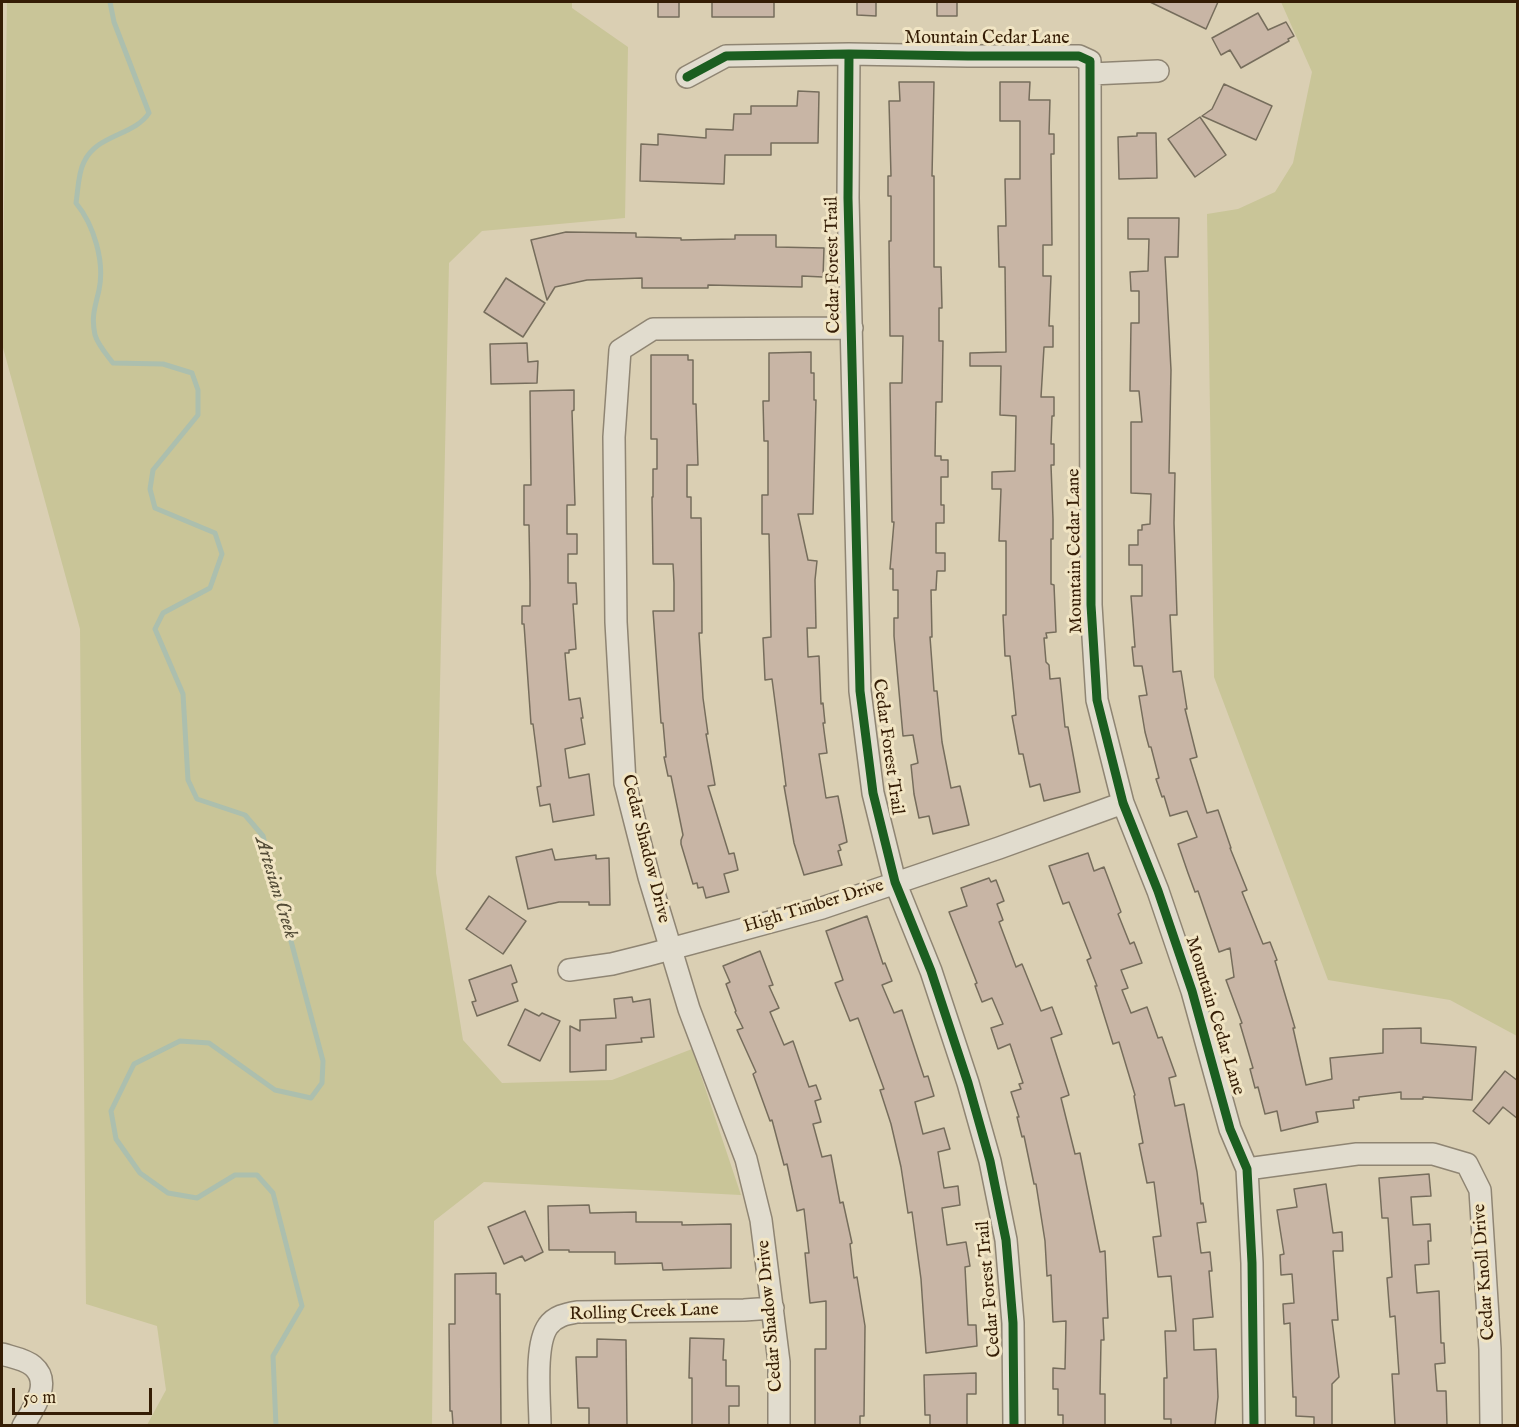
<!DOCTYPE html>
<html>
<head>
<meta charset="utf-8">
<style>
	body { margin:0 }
	#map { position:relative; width:1519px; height:1427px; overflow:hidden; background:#dacfb3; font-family:"IM FELL English",serif }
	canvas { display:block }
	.frame { position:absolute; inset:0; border:3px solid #351d05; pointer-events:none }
	.scale { position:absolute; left:12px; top:1388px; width:140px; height:27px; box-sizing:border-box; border:3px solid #351d05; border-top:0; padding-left:8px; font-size:18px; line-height:21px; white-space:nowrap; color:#351d05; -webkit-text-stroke:4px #f1e5c4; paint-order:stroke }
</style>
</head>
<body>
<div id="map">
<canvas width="1519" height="1427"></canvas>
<div class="frame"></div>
<div class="scale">50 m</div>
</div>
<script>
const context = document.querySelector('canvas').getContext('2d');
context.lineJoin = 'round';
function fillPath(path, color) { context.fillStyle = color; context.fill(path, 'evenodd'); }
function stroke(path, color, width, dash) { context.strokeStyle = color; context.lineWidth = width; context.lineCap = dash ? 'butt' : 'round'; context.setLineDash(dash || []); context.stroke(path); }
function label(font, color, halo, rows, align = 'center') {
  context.font = font + ' "IM FELL English",serif'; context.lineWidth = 6; context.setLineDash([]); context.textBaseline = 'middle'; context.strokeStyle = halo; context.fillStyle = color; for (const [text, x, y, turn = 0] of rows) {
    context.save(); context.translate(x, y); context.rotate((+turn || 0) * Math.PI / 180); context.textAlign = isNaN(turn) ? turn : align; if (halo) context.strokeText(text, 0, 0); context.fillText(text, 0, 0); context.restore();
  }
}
fillPath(new Path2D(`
	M7,2H572V8L628,47L625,218L482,231L449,263L436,873L463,1040L502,1083L612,1080L692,1049L741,1195L484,1182L434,1221L432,1425H147L166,1390L157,1326L86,1304L80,629L2,344Z
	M1281,2H1517V1036L1450,1000L1328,980L1214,677L1207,214L1238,209L1275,192L1293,163L1312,72Z`), '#c9c598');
stroke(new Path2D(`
	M110,2L114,22L149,113C134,136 97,134 84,162C78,173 78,191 76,203C94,225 105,262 99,290C95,308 91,316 95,335C98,345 107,355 113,363L163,364L192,373L198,390V415L153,470L150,489L155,508L215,533L222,554L210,588L163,613L155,629L183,694L188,780L197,799L245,815L263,836L323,1061L322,1083L311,1098L275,1090L209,1043L180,1041L134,1064L111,1111L116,1139L140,1173L168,1193L197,1198L235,1175H257L273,1193L302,1306L273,1356L276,1426`), '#acbfae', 5);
const building = new Path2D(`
	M658,2H679V17H658Z
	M712,2H774V17H712Z
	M857,2H876V16L857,15Z
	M937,2H957V16H937Z
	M1150,2H1218L1206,29Z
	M1258,13L1268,30L1286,22L1294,36L1288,39L1289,41L1241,68L1230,50L1221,55L1212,38Z
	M899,82H934L932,176H934V267H941L942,308H939V341H943L942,402H936L935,456H941V460H948V477H941V505H944V523H936V553H945V571H937L936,590H931L932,637H930L934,691H937L942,742L951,788L960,786L969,825L933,834L929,816L919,818L914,794L911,765L918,763L913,735L903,736L894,636V618H898V590H893V569H890L894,522H892L890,383H902L903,336H890L889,241H891V196H888V176H891L889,101H900Z
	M1000,82H1030L1029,100H1050L1049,134H1054V154H1051L1052,245H1043V276H1051L1049,326H1053V347H1044L1041,397H1054V416H1052L1051,444H1054V465H1051L1053,519V539H1051V584L1054,585L1056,632L1046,633L1047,638H1044L1046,662L1049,665L1050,679L1060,678L1065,727H1068L1080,792L1044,801L1040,784L1030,787L1023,754H1019L1012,716L1016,715L1010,656H1005L1003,615H1006V541H999L1001,489H992V472L1015,471L1016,416L1000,415L1001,366H970V353L1006,352L1005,267H999L998,226H1006L1005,179H1020V121H1000Z
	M1224,84L1272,106L1256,140L1202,116L1212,109Z
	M798,91L819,92L818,143H771V155H725L724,184L640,181L641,144L658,145V134L706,138V129L733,130L734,114H751V106H797Z
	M1200,117L1226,155L1195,177L1168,139Z
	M1137,133H1156L1157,178L1119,179L1118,137L1137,136Z
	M1128,218H1179L1178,257H1165L1171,370L1169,473H1175L1174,523L1177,615H1170L1173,672L1181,671L1187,709H1185L1197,757L1190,759L1207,813L1218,810L1231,848H1230L1247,890L1242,892L1263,944L1270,942L1277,960L1275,961L1295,1028H1293L1306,1085L1332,1079L1330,1058L1383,1053V1029L1421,1028V1043L1476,1047L1472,1100L1423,1097V1099H1401V1092L1359,1097V1100H1353L1354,1108L1316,1112L1318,1122L1281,1131L1277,1111L1265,1114L1258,1087L1255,1088L1250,1069L1253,1068L1240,1024L1242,1023L1226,980L1234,977L1230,948L1219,952L1198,891L1195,892L1188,873L1178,844L1197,837L1187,811L1170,816L1164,796L1162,797L1156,779L1159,778L1151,747H1149L1145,732L1139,696L1147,695L1142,666H1134L1132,647H1135L1131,596H1142V565H1129V545H1138V530H1142V525L1150,524L1151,494L1131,493V422H1142L1139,391H1130L1131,323H1139V291H1131L1130,272L1148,271L1149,239H1128Z
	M566,232L636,233V237L681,238V240L735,239V235H776V247L824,248L823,277L802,276V287L708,285V288H642V278L587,280L555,287L547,300L531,240Z
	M506,278L545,303L523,337L484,312Z
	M527,343L528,362L538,361L537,383L491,384L490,344Z
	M811,352V373H814V400H816L813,514H798L808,560L817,561L815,580L816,628H807L808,657L819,656L821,704L823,703L825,723H823L827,753L819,754L826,798L838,796L847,842L839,845L841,850L838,851L842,865L804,875L794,843L784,786H786L772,679L765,680L763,638L771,637L769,534H762V495H768V441H764L763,401H769V353Z
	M651,355H688V360H693V404H696L698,465H687V497H691V518H701L702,633H699L703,698L708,734H706L715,785L708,786L729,854L734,853L738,870L724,874L729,892L706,898L703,887L698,888L697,883L693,884L681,844V840L683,835L671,776H668L664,757H666L663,723H661L653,611H674V583L673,564H653L652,497H653V469H657V439H651Z
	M574,390V410L572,411L575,505H567V534H577V554H568V583H576L577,604H573L576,649L569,650V653H565L569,700L580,698L583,718H581L585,744L565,749L569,778L589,774L594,815L553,822L550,804L540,806L537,787L541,786L533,724H531L524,624H522V606H530V583L529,525H524V485H531L530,391Z
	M552,849L555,860L596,855V859L609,858L610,905H589V902H559L528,909L516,857Z
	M1088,853L1094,871L1104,867L1121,912L1118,914L1130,944L1134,942L1142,963L1121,970L1128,988L1122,990L1131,1013L1147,1007L1158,1038L1162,1037L1176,1076L1169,1078L1175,1106L1184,1104L1197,1172L1201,1204L1203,1203L1206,1222L1197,1223L1201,1253L1210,1252L1212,1271H1209L1213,1317L1193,1319L1194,1350L1216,1349L1218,1397L1215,1425H1171V1419H1164V1378H1167L1165,1331H1176L1171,1276L1158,1277L1153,1237L1161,1236L1154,1182L1147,1183L1139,1144L1143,1143L1134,1096L1135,1095L1119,1042L1113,1044L1095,986H1097L1087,960L1091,958L1069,902L1063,904L1049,866Z
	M989,878L991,882L996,880L1004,901L997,904L1003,920L999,922L1016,967L1022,964L1041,1011L1052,1007L1062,1034L1051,1038L1069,1095L1061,1098L1075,1154L1080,1153L1100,1252L1105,1251L1108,1318H1103L1104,1340H1101L1100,1394H1105V1425H1063V1415H1058V1389H1053V1368L1065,1369L1066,1321L1053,1322L1051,1275L1047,1276L1045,1241L1036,1184H1034L1024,1136L1022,1137L1017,1117H1019L1011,1092L1021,1089L1019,1084L1023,1083L1010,1044L998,1049L991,1028L1003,1024L992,998L982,1002L975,984L977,983L949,912L967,906L961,888Z
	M489,896L526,921L503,954L466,929Z
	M867,916L883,964L885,963L892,981L882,985L894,1013L902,1010L924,1077L928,1076L934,1096L915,1102L923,1134L944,1128L950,1149L938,1152L944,1188L958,1186L960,1205L942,1208L947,1245L966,1242L970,1266L965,1267L968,1325H976L977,1346L926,1353L921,1279L912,1212L908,1213L901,1167L891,1124L880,1090L884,1089L858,1018L850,1021L835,983L843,980L826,931Z
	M760,951L773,985L769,986L779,1008L770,1012L784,1045L793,1041L809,1087L816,1085L821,1099L815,1101L821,1122L813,1124L822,1157L831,1155L840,1203L843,1202L852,1243L850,1244L854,1278L857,1277L865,1326L864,1416H860V1425H815V1349H826V1301L810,1303L805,1253H809L804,1209L797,1211L787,1164L784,1165L772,1120L770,1121L753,1074L756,1072L737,1030L743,1028L735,1012L736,1011L726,984L730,982L723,966Z
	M511,965L517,982L512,984L518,1001L477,1016L472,1002L476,1001L469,980Z
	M632,997L633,1002L650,999L654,1037L641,1038L642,1042L606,1045V1070L570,1072V1026L580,1031V1020L616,1018L614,999Z
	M525,1009L539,1016L542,1013L560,1021L540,1061L508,1045Z
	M1505,1071L1518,1081V1119L1503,1107L1489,1124L1473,1111Z
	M1429,1174L1431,1196L1411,1197L1413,1225L1430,1224L1431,1241H1428L1429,1264L1415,1265L1417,1293L1439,1291L1441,1343H1444L1445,1363L1435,1364L1437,1391H1446L1447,1425H1395L1392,1374H1399L1395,1316L1390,1317L1387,1278L1392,1277L1388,1218H1382L1379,1178Z
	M1326,1184L1333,1233L1342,1232L1343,1251H1333L1338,1320H1332L1339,1377L1332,1384V1425H1314V1417L1296,1416V1397H1293L1290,1323L1284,1324L1283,1304L1294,1303L1292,1274L1281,1275L1280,1255L1284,1254L1277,1210L1297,1207L1294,1189Z
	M589,1205L590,1213L636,1212V1222H682V1225L731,1224V1268L663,1270L662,1263L615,1264V1252H569V1250H549L548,1206Z
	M525,1211L543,1252L525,1261L522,1256L504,1264L488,1227Z
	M496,1273V1294H500L501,1425H453L452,1411H450L449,1324H455V1274Z
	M690,1338L724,1339L723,1360H726V1386H739V1406H729V1425H692V1378H689Z
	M597,1339L626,1340L627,1425H589V1408H578L576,1357H597Z
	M976,1373V1394H967V1425H930V1415H925L924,1375Z`);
fillPath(building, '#c8b5a5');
stroke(building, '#766d5c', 1.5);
const minor = new Path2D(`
	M849,54L848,198L860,691L873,793L895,882L931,971L968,1083L990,1161L1006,1240L1013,1323L1014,1426
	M1091,74L1158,71
	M687,77L726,56L849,54L968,56H1079L1090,61L1091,605L1097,700L1123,803L1158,891L1192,991L1230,1129L1247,1169L1252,1263L1254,1426
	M569,970L612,964L648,955L822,908L999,848L1123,803
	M1247,1169L1357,1154H1433L1467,1164L1480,1190L1490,1349L1491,1426
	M2,1354C11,1357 25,1359 33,1366C53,1383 33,1409 23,1426
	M540,1426C540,1401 534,1345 548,1326C555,1316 566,1314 577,1312L744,1310L773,1308
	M779,1426V1362L761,1220L746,1159L689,1009L649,877L625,783L616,622L614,437L620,350L653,329L852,328`);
stroke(minor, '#8f8573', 24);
stroke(minor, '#e1dcce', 21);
stroke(new Path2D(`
	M849,54L848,198L860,691L873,793L895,882L931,971L968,1083L990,1161L1006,1240L1013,1323L1014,1426
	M687,77L726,56L849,54L968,56H1079L1090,61L1091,605L1097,700L1123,803L1158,891L1192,991L1230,1129L1247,1169L1252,1263L1254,1426`), '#1b5e20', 9);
label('18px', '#351d05', '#f1e5c4', [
	["Mountain Cedar Lane",987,39],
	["Cedar Forest Trail",834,265,-91],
	["Mountain Cedar Lane",1076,551,-91],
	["Cedar Forest Trail",887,747,82],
	["Cedar Shadow Drive",645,849,76],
	["High Timber Drive",814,907,-17],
	["Mountain Cedar Lane",1214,1016,73],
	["Cedar Knoll Drive",1485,1272,-94],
	["Cedar Forest Trail",990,1289,-95],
	["Rolling Creek Lane",644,1313,-2],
	["Cedar Shadow Drive",771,1316,-95]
]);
label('italic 20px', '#534c37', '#f1e5c4', [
	["Artesian Creek",275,888,73]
]);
</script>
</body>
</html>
